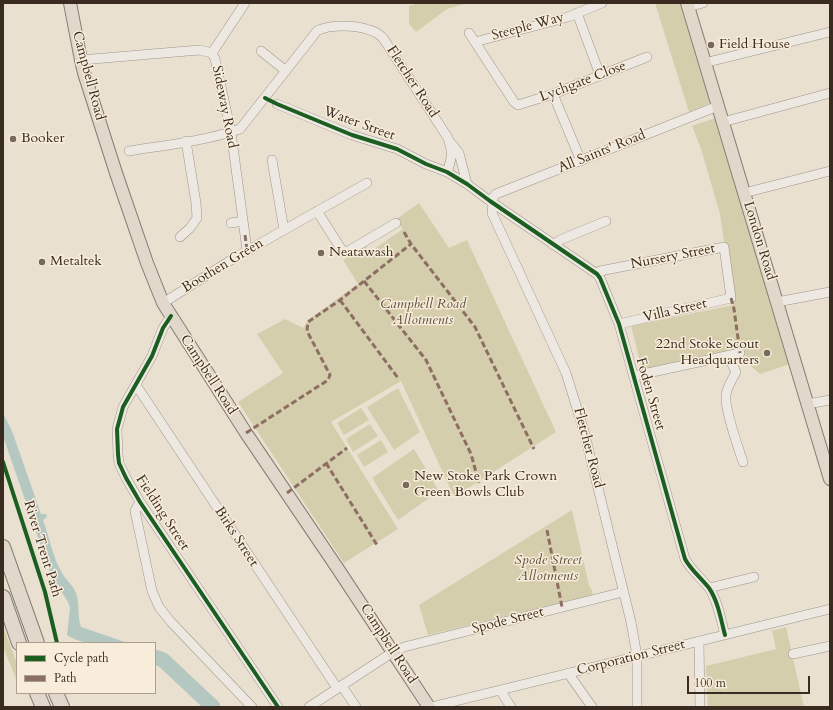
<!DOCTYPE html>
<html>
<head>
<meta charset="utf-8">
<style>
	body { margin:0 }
	#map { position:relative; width:833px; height:710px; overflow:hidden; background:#eae0d0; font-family:Cardo,serif }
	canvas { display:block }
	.frame { position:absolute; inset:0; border:4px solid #392b1f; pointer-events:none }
	.legend { position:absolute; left:16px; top:642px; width:140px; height:52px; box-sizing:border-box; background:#f8ecda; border:1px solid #ac9f8f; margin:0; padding:5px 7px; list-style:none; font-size:12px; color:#392b1f }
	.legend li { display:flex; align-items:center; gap:8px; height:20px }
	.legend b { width:20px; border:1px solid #ac9f8f }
	.scale { position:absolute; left:687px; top:676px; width:123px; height:18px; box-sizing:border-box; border:2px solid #392b1f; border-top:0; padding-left:5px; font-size:12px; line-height:14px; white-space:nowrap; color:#392b1f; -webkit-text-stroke:3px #f8ecda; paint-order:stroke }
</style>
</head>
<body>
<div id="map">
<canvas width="833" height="710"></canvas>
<div class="frame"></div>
<ul class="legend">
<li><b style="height:5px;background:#1b5e20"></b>Cycle path</li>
<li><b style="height:5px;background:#8d6e63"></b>Path</li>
</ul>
<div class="scale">100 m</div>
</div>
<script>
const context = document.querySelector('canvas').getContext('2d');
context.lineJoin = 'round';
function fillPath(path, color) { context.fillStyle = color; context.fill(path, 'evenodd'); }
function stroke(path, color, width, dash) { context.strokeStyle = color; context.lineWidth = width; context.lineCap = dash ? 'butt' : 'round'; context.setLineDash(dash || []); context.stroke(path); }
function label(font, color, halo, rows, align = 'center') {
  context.font = font + ' Cardo,serif'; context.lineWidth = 3; context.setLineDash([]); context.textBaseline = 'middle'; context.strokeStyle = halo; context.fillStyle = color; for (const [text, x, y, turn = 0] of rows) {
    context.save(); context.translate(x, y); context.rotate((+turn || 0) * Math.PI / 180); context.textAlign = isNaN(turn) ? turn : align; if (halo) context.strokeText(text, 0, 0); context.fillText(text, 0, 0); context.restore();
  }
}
fillPath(new Path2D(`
	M419,3H468L447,9L416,32L409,24V6Z
	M655,3H680L710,103L689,112Z
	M715,118L790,364L760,374L747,363L744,348L735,349L642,370L631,326L733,305L720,214L701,149L692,126Z
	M419,203L449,248L467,240L556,432L454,497L401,381L331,422L398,529L344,563L238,402L283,373L257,334L285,319L303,328L308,320L358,284L343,260L366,246L371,251L403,229L395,220Z
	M398,388L420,432L394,450L367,407Z
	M361,408L369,420L344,435L337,423Z
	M370,424L378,436L353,452L346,439Z
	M381,440L388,452L364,467L357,455Z
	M414,449L439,491L398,520L372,478Z
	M572,510L589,586L591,588L593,595L428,635L419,605Z
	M3,627L17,663V681L3,647Z
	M786,627L804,707H708L706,666L776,649L772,631Z`), '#d5cead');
fillPath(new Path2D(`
	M3,413L12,431L41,514H46L47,517L43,520C49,536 53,558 62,573C66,580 73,585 76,593C80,605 77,616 81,627L128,643C108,643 85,647 67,635L70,608L68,602L51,575L3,436Z`), '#b4c7c1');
stroke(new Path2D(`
	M155,657L163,660L213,707`), '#b4c7c1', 15);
const minor = new Path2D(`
	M688,7L703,3
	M577,13L600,75
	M469,33L514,102L518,105L553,94L647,57
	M475,42L568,17L602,3
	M261,51L286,71
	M212,53L245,3
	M81,60L199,50L212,53L215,59L231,132L247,250
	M704,63L830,32
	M553,94L581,161
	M277,104L352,135L397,149L426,164L447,172L467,184L490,201L597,274L600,278L619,324L685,559C691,570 701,578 709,588C718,601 721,620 725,635
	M723,122L830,93
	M451,143L459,153L467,184
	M129,151C166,145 205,141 240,129L317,31C329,24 357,25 369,30C374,31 379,34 383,38L448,138C453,153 452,158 447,172
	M272,160L284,230
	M744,193L830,171
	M490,201L496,194L718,106
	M493,204L492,213L566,373L584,431L631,622L637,656V707
	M317,211L343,252L350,250L396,223
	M231,223L243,221
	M180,237L190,228L197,218L196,203L186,141
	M553,245L560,240L606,221
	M597,274L600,271L724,247L731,298L619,324
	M777,302L830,292
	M163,303L231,260L367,183
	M171,316L163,328L152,356L123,407L117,429L118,454L119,463L126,478L140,502L278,707
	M728,356L736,372C732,380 727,387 726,395C724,408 738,447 743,462
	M634,376L740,353
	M136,385L337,688
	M807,404L830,400
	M140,502L135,511L152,591L159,607L171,622L252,707
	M709,588L754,577
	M699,641L700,707
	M793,654L830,646
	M568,673L592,707
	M342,686L356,707
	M500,690L511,707
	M309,707L393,652L404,647L623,592
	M431,707L830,609`);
const major = new Path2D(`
	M70,3L81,60L84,73L116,173L147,263L163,303L246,433L338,569L429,707
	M687,3L830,479`);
const highway = new Path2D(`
	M3,547L37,643
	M3,597L19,643
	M37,693L43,707
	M56,693L62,707`);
stroke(minor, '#9d958b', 10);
stroke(major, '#847d73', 14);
stroke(highway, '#847d73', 16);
stroke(minor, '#ede8e1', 9);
stroke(major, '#e1d8cb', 12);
stroke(highway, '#e1d8cb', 14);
stroke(new Path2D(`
	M404,232L411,244L475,327L534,449
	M245,235L247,250
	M364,281L426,360L471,454L479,483
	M731,298L734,309L740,353
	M340,300L398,378
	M246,433L328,380L330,375L307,331L308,322L340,300L411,244
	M326,463L377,545
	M287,493L347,448
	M547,530L562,607`), '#8d6e63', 3, [6, 3]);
stroke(new Path2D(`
	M265,98L277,104L352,135L397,149L426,164L447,172L467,184L490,201L597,274L600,278L619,324L685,559C691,570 701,578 709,588C718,601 721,620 725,635
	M171,316L163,328L152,356L123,407L117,429L118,454L119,463L126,478L140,502L278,707
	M3,462L45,592L57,643`), '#1b5e20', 4);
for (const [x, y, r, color] of [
	[711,45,4,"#776a5d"],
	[13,139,4,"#776a5d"],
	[321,253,4,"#776a5d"],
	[42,262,4,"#776a5d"],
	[767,353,4,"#776a5d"],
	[406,485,4,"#776a5d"]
]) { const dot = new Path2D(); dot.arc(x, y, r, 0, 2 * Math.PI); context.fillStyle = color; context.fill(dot); stroke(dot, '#f8ecda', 1.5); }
label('14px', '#392b1f', '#f8ecda', [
	["Steeple Way",528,27,-15],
	["Campbell Road",88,76,75],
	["Fletcher Road",412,82,57],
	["Lychgate Close",583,82,-21],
	["Sideway Road",224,107,79],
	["Water Street",359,124,20],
	["All Saints' Road",602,152,-22],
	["London Road",759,241,73],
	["Nursery Street",673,257,-11],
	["Boothen Green",223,266,-31],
	["Villa Street",675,311,-13],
	["Campbell Road",208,375,57],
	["Foden Street",650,394,74],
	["Fletcher Road",588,448,75],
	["Fielding Street",162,513,57],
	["Birks Street",236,537,57],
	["River Trent Path",42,549,73],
	["Spode Street",508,621,-14],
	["Campbell Road",388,644,57],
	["Corporation Street",631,658,-14]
]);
label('14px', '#392b1f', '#f8ecda', [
	["Field House",719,45],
	["Booker",21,139],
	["Neatawash",329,253],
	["Metaltek",50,262],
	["22nd Stoke Scout",759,345,"right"],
	["Headquarters",759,361,"right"],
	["New Stoke Park Crown",414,477],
	["Green Bowls Club",414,493]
], 'left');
label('italic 14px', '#5c503b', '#f8ecda', [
	["Campbell Road",423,305],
	["Allotments",423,321],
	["Spode Street",548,561],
	["Allotments",548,577]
]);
</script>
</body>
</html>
